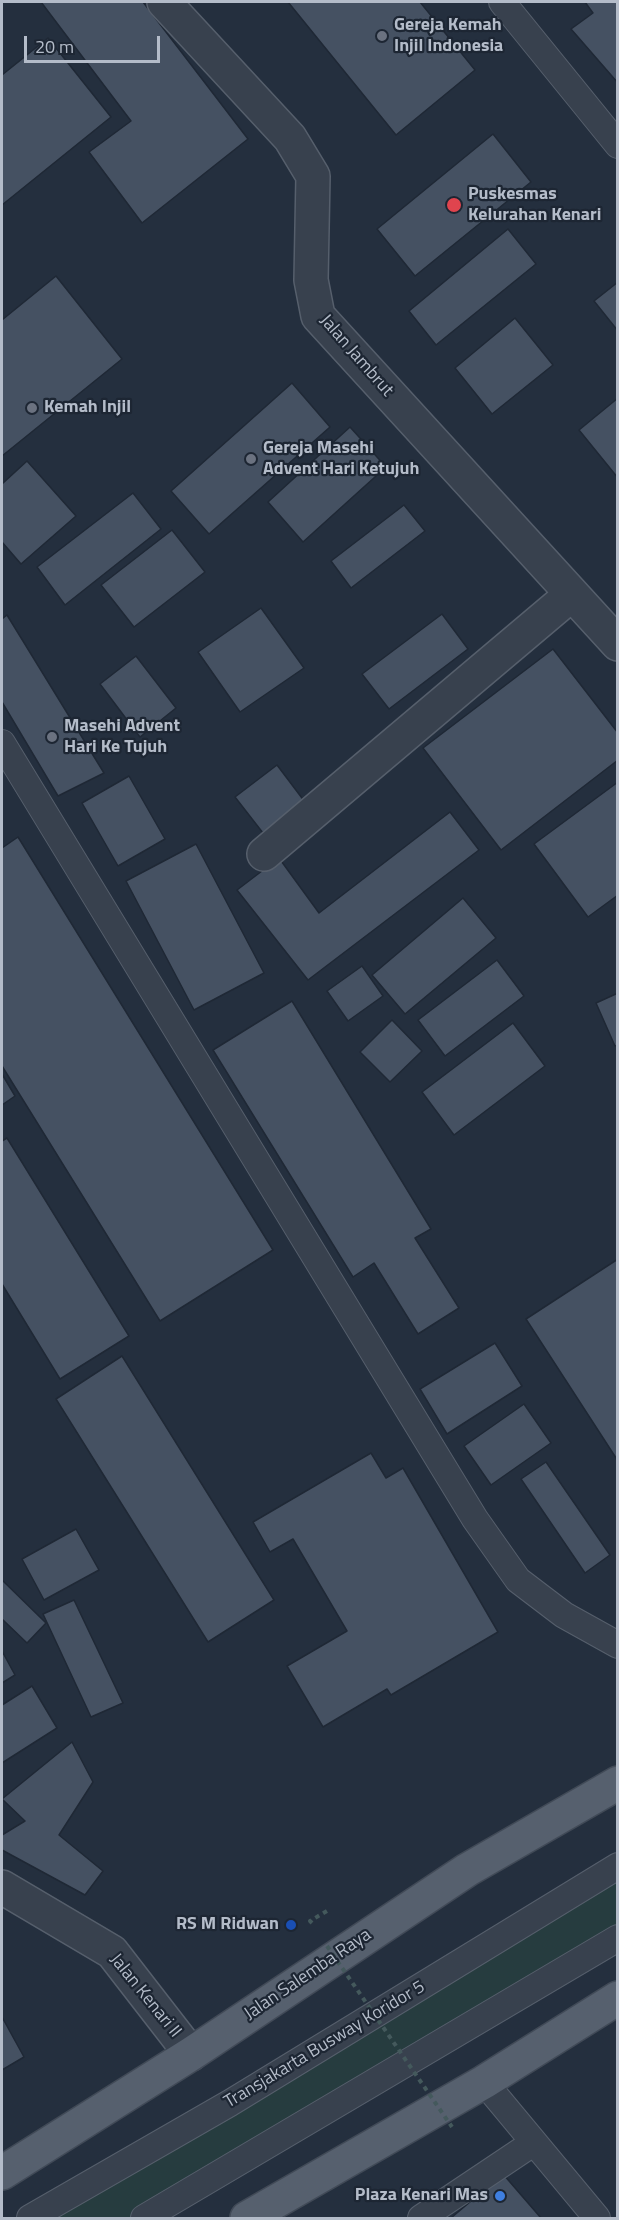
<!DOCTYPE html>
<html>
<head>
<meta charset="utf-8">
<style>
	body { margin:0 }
	#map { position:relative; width:619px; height:2220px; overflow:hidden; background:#242f3e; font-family:"Titillium Web",sans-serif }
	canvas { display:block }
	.frame { position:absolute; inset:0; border:3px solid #b4bcc9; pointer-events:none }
	.scale { position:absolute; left:24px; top:36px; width:136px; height:27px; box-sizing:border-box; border:3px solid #b4bcc9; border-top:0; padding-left:8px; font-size:18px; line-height:21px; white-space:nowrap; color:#b4bcc9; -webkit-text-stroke:4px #1d2633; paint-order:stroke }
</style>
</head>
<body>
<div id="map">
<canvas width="619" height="2220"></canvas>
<div class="frame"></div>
<div class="scale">20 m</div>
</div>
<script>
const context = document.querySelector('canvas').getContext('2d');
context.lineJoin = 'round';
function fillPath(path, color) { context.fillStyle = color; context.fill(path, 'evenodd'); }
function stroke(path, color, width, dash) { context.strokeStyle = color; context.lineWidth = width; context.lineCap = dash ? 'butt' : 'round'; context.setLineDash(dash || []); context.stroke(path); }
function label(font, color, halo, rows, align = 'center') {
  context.font = font + ' "Titillium Web",sans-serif'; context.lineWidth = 4.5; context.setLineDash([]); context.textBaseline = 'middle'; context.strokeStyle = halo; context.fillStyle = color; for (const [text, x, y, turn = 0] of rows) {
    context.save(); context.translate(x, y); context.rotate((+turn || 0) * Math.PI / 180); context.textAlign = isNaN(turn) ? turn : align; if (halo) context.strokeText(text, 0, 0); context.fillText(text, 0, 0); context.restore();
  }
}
fillPath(new Path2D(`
	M617,1866V1936L143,2218H32Z`), '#263c3f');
const building = new Path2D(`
	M41,2H143L248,139L142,223L89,152L131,121Z
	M288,2H420L475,70L396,135Z
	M585,2H618V83L571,29L593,13Z
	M48,38L111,117L2,205V75Z
	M493,134L531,182L415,276L377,229Z
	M508,229L536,264L436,345L409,311Z
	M56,276L122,359L2,456V320Z
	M618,282V331L594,301Z
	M515,318L553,365L492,414L455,368Z
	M292,383L330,427L209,534L171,491Z
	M618,398V478L579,430Z
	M350,427L386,467L303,542L268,502Z
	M27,461L76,516L21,564L2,542V484Z
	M133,493L161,529L65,605L37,567Z
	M404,505L425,531L351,588L331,561Z
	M172,530L205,572L134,627L101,585Z
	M261,608L304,668L240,712L198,652Z
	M442,614L468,649L389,709L362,674Z
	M7,615L104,773L58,796L2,702V619Z
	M553,649L618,733V760L501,850L423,748Z
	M136,656L176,708L140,737L100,684Z
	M277,765L311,810L270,842L235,797Z
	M129,776L165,839L118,866L82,803Z
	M618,782V895L588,917L534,844Z
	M450,812L479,850L308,980L237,890L279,858L319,913Z
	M18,837L273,1250L160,1321L2,1066V848Z
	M196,844L264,973L194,1010L126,881Z
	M463,898L496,938L405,1014L372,975Z
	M497,960L524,996L445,1056L418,1020Z
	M362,966L383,996L348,1021L327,991Z
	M618,993V1045L615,1046L596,1003Z
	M292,1001L431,1229L415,1238L459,1308L418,1334L374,1263L353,1277L213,1050Z
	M392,1020L422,1051L390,1082L360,1052Z
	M513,1023L545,1066L454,1135L422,1092Z
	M2,1074L15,1096L2,1105Z
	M7,1138L129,1336L60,1379L2,1284V1141Z
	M618,1259V1461L526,1319Z
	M495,1343L522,1386L447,1434L420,1389Z
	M122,1356L274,1600L208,1642L56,1399Z
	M524,1404L551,1443L491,1485L464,1446Z
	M371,1453L386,1478L403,1468L498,1632L391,1695L387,1689L323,1727L287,1666L347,1631L293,1539L270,1552L253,1522Z
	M546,1462L610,1555L585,1573L521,1479Z
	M76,1529L99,1570L44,1600L22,1559Z
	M2,1580L46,1623L27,1643L2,1619Z
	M74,1600L123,1703L91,1717L43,1614Z
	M2,1651L15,1675L2,1683Z
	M32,1686L57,1728L2,1763V1705Z
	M72,1742L93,1782L59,1835L103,1871L85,1895L2,1850V1835L25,1821L2,1799Z
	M2,2017L24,2057L2,2070Z
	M503,2174L541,2218H451Z`);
fillPath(building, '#455162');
stroke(building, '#1f2835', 1.5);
const service = new Path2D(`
	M502,2L618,145
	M2,743L475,1519L518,1580L564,1615L618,1645
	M484,2082L597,2218
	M30,2218L230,2103L618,1866
	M144,2218L618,1938
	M421,2218L533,2143`);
const minor = new Path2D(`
	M164,2L290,138L313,176L311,280L318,316L618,644
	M264,854L572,594
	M2,1887L112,1952L191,2054`);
const primary = new Path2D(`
	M2,2173L191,2054L467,1870L618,1783
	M247,2218L484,2082L618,1998`);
stroke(service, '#565f6c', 28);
stroke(minor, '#565f6c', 36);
stroke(primary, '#414a57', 36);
stroke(new Path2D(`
	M312,1923L310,1921L327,1911`), '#44595c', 4, [4.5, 4.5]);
stroke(service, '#38414e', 26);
stroke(minor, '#38414e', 33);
stroke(primary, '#56606e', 33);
stroke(new Path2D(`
	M327,1946L452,2127`), '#44595c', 4, [4.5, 4.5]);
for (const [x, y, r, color] of [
	[382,36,6,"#6b7280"],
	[454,205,8,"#e0444e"],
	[32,408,6,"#6b7280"],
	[251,459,6,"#6b7280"],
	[52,737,6,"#6b7280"],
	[291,1925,6,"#1a4fb4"],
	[500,2196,6,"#3f7fe0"]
]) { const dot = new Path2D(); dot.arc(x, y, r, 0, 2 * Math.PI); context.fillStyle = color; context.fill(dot); stroke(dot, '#1d2633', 2); }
label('bold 18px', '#b4bcc9', '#1d2633', [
	["Gereja Kemah",394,26],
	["Injil Indonesia",394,47],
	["Puskesmas",468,195],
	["Kelurahan Kenari",468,216],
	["Kemah Injil",44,408],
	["Gereja Masehi",263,449],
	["Advent Hari Ketujuh",263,470],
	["Masehi Advent",64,727],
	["Hari Ke Tujuh",64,748],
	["RS M Ridwan",279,1925,"right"],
	["Plaza Kenari Mas",488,2196,"right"]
], 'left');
label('18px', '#b4bcc9', '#1d2633', [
	["Jalan Jambrut",356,356,49],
	["Jalan Salemba Raya",308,1975,-34],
	["Jalan Kenari II",145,1996,51],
	["Transjakarta Busway Koridor 5",325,2045,-31]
]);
</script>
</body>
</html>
